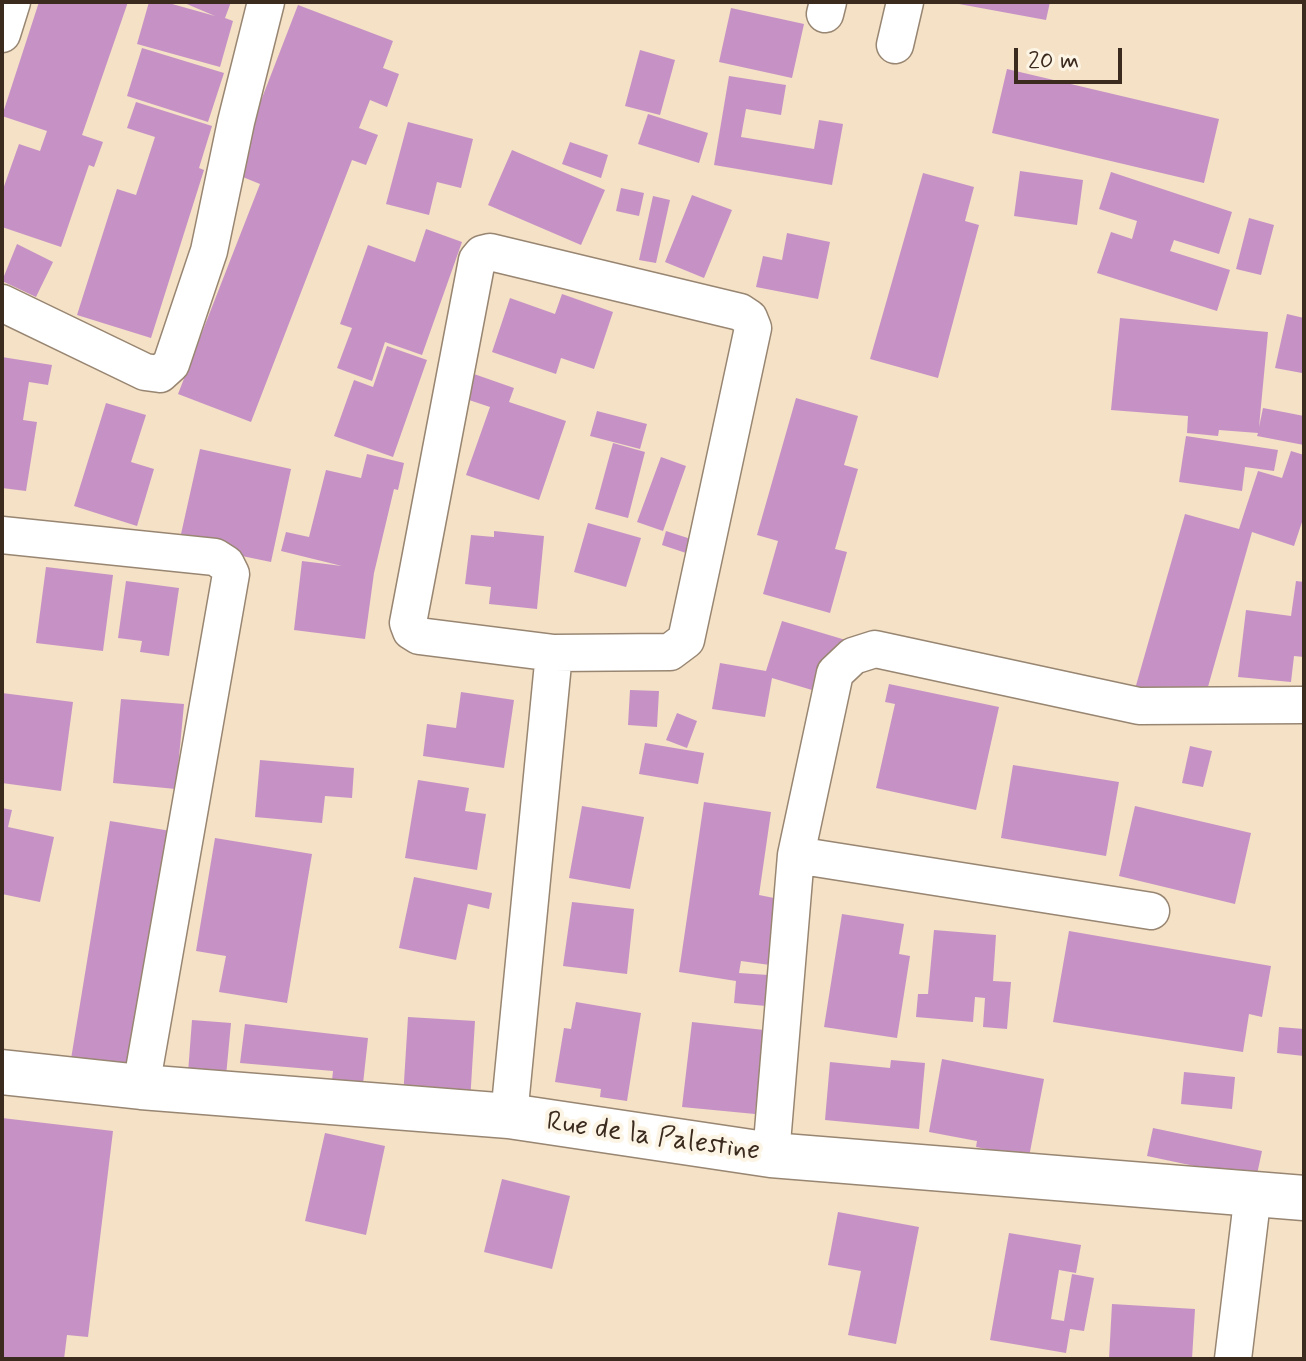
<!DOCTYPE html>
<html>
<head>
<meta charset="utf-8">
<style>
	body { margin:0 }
	#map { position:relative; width:1306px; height:1361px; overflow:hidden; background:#f4e1c6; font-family:Mynerve,sans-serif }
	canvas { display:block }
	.frame { position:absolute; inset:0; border:4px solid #3b2a1e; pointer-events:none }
	.scale { position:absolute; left:1014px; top:48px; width:108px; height:36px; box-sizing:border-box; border:4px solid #3b2a1e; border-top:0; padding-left:10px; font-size:24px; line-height:28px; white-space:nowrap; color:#3b2a1e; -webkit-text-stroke:6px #fcf5e5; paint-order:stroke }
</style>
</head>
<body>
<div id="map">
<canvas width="1306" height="1361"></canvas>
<div class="frame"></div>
<div class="scale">20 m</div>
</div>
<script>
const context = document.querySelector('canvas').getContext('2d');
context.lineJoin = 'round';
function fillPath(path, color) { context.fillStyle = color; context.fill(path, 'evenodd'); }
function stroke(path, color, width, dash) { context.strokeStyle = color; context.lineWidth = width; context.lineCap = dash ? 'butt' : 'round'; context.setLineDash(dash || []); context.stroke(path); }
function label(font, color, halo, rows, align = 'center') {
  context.font = font + ' Mynerve,sans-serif'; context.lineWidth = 8; context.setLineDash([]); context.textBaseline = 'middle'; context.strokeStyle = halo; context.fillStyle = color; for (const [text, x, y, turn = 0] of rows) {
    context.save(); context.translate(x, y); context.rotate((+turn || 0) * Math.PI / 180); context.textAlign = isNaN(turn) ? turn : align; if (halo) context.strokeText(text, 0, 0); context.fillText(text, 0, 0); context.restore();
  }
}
fillPath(new Path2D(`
	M39,2H128L82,135L103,142L94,167L89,165L61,247L2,227V192L19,144L40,151L47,131L2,116Z
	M149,2H165L215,16L182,2H231L225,18L233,21L220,67L137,44Z
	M948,2H1050L1046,20Z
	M298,5L393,41L383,68L399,74L387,107L370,100L359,128L378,135L366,165L352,160L251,422L178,394L260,184L233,173Z
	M731,8L804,24L792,78L719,62Z
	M142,48L224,73L208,122L127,96Z
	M640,50L675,60L660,115L625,106Z
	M1007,69L1219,119L1204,183L992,133Z
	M729,76L786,85L781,115L746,109L741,137L814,149L819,120L843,124L832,185L714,165Z
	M136,102L212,126L199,168L204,170L151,338L77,315L117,189L136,195L155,137L127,128Z
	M648,114L708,133L699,163L638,144Z
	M408,122L473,139L461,188L437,182L429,215L386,204Z
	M570,142L608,155L601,178L562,164Z
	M512,150L605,190L581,245L488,205Z
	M1020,171L1083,180L1077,225L1014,216Z
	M1111,172L1232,212L1219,254L1174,240L1170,251L1230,270L1217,311L1097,273L1111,232L1132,239L1137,221L1099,209Z
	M923,173L974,187L965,221L979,225L938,378L870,359Z
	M621,188L644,193L639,216L616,211Z
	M692,195L732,210L704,278L665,262Z
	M653,196L670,200L656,263L639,260Z
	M1249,218L1274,225L1261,275L1236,269Z
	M426,229L462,242L422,355L385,342L372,381L337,368L352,328L340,324L368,245L415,262Z
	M787,233L830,242L818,299L756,287L763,256L782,260Z
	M17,244L53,262L36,297L2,281Z
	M562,294L613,312L594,369L561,358L556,374L492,352L510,298L555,314Z
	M1287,314L1304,318L1302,373L1275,368Z
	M1120,318L1268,332L1259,427L1263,408L1304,416V445L1257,436L1258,433L1219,430L1218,436L1187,433L1188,416L1111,410Z
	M387,346L427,360L393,457L334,436L354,380L373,387Z
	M2,357L52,365L48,385L29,382L23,420L37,422L26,491L2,488Z
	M474,374L514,388L509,402L566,421L539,500L466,475L490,407L466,399Z
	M796,398L858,416L844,465L858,469L835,549L847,552L830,613L763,594L778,541L757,535Z
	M106,403L146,415L131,462L154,469L137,526L74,506Z
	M597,411L647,424L640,449L590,436Z
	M1186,436L1278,450L1274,471L1245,467L1242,491L1179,482Z
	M613,443L645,452L628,518L595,509Z
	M200,449L291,469L271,562L179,543Z
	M1291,451L1304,455V516L1294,546L1252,532L1200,715L1133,696L1185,514L1239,529L1258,471L1282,478Z
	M367,454L404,463L398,490L394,489L374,573L365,639L294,630L302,561L342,566L281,551L286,532L309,537L326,470L361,478Z
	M661,457L686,466L663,531L637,522Z
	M588,523L641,538L626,587L574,572Z
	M494,531L544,536L537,609L489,604L491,587L465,584L471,535L494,537Z
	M666,531L694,540L689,554L662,545Z
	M46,567L113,575L103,651L36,643Z
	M126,581L179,588L169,656L140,652L142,641L118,638Z
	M1296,581L1304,582V657L1294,656L1291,682L1238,677L1246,610L1291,616Z
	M782,621L849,641L832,696L772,678L765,717L712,709L720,663L766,671Z
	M889,684L999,707L976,810L876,788L895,704L885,702Z
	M630,690L659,691L657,727L628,725Z
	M461,692L514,700L504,768L423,756L427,724L456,728Z
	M2,693L73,702L61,791L2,783Z
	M121,699L184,704L176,789L113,783Z
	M677,713L697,721L687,748L666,740Z
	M645,743L704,753L698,784L639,774Z
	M1190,746L1212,751L1203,787L1182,783Z
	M260,760L354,768L352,798L325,796L322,823L255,817Z
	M1013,765L1119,782L1106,856L1001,838Z
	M418,780L469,788L465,811L486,814L477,870L405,858Z
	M704,802L771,812L759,895L779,899L770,965L741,961L739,973L768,975L766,1006L734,1003L736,981L679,972Z
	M582,806L644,817L630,889L569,878Z
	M1135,806L1251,833L1235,904L1119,876Z
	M2,808L12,810L8,827L54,837L40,902L2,894Z
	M110,821L183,833L141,1071L71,1059Z
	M215,838L312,854L287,1003L219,992L226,956L196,951Z
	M414,877L492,893L489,909L468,904L456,960L399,948Z
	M572,902L634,909L627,974L563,966Z
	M842,914L904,924L899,954L910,956L897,1038L824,1027Z
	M934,930L996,935L993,981L1011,982L1007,1029L983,1027L985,998L975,997L973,1022L916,1017L918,994H928Z
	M1069,931L1271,966L1262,1017L1249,1014L1243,1052L1053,1022Z
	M576,1002L641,1013L627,1101L600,1097L601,1089L555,1082L564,1028L571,1029Z
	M408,1017L475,1021L470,1102L403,1098Z
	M192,1020L231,1023L226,1076L188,1073Z
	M692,1022L764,1030L755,1114L682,1107Z
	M245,1024L368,1038L362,1093L331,1090L333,1071L240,1063Z
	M1279,1027L1304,1029V1056L1277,1053Z
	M942,1059L1044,1079L1029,1157L976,1147L977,1141L929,1132Z
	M891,1060L925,1063L919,1129L825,1120L830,1062L890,1068Z
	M1184,1072L1235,1077L1232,1109L1181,1104Z
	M2,1118L113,1131L88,1337L67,1335L64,1359H2Z
	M1153,1128L1262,1151L1256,1179L1147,1156Z
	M325,1133L385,1146L366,1235L305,1221Z
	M502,1179L570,1196L552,1269L484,1252Z
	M838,1212L919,1227L896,1344L848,1335L861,1271L828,1265Z
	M1009,1233L1081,1245L1076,1273L1059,1270L1051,1319L1064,1321L1072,1274L1094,1278L1084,1331L1070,1329L1066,1353L990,1340Z
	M1112,1304L1195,1309L1192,1359H1109Z`), '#c692c5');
const street = new Path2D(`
	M825,14L828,2
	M2,34L12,2
	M895,45L905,2
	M490,252L740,312L749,318L753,328L686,640L670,652L554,653L419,636L411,631L408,623L477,260L482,254Z
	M2,303L145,372L160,374L171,364L209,251L236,122L266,2
	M2,535L215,557L226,564L231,574L141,1087
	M796,855L835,673L853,656L875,649L1139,706L1302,705
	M509,1116L554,653
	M771,1155L796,855L1151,911
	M1233,1359L1253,1193`);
const secondary = new Path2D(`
	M2,1072L141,1087L509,1116L771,1155L1304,1198`);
stroke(street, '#988672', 39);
stroke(secondary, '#988672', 47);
stroke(street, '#fff', 36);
stroke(secondary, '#fff', 44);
label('28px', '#3b2a1e', '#fcf5e5', [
	["Rue de la Palestine",653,1138,8]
]);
</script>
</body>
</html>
